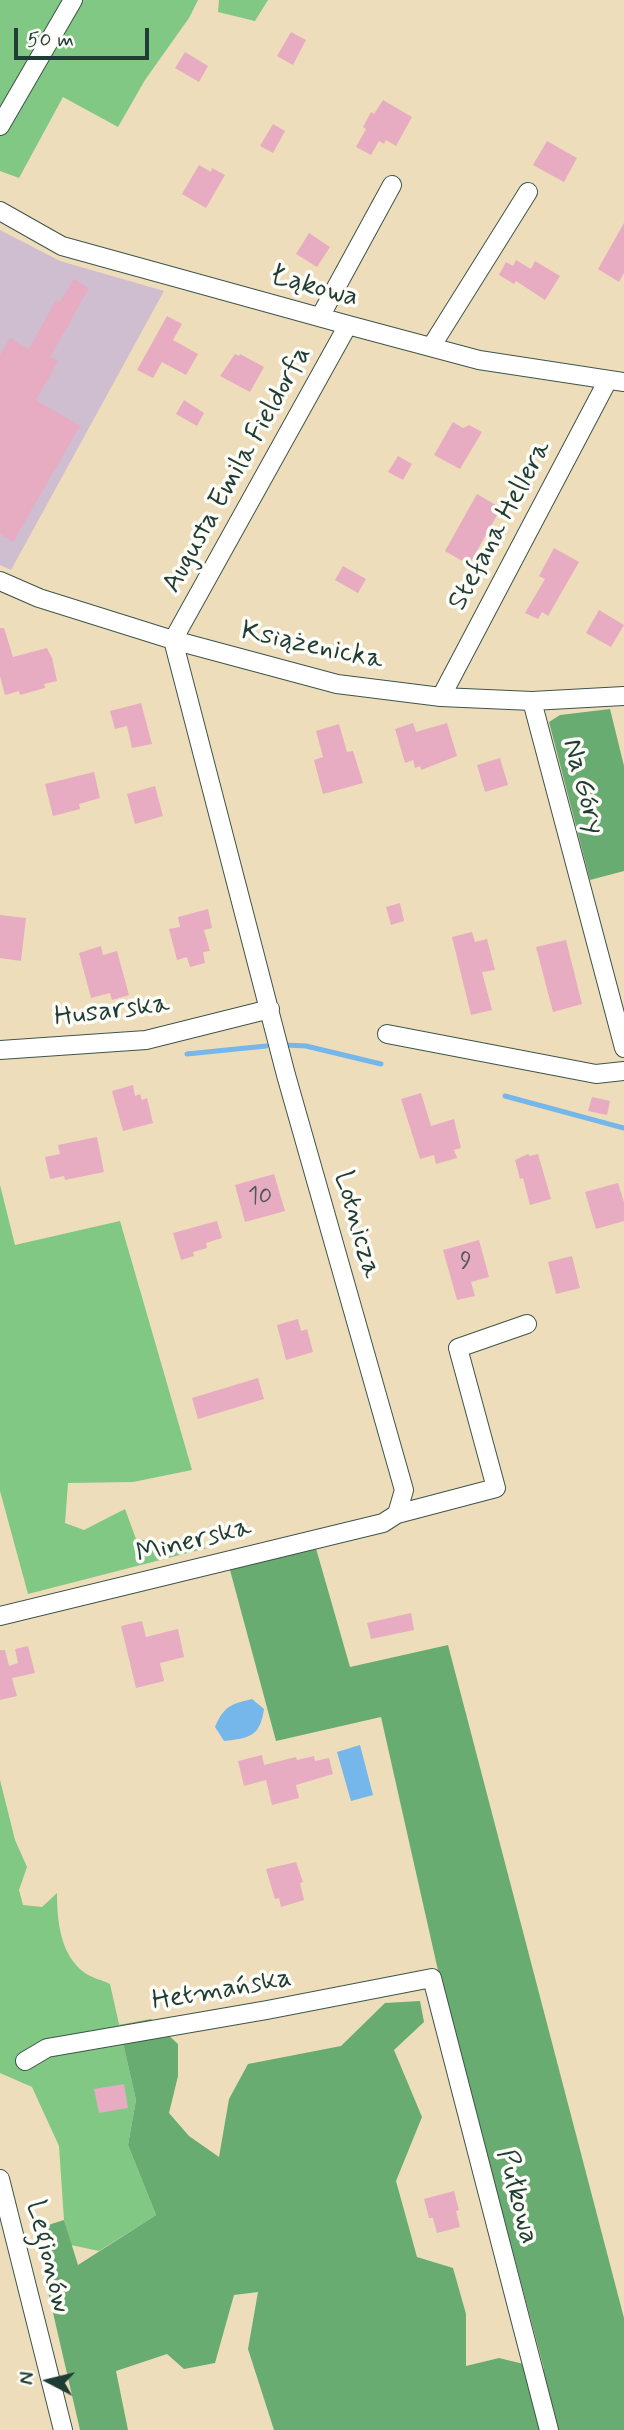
<!DOCTYPE html>
<html>
<head>
<meta charset="utf-8">
<style>
	body { margin:0 }
	#map { position:relative; width:624px; height:2430px; overflow:hidden; background:#edddba; font-family:Mynerve,sans-serif }
	canvas { display:block }
	.north { position:absolute; left:14px; top:2346px; width:70px; height:70px; -webkit-text-stroke:5px #fdfcf7; paint-order:stroke; rotate:277deg; font-size:19px; font-weight:700; line-height:28px; text-align:center; color:#1f3d34 }
	.north::after { content:''; display:block; margin:auto; width:24px; height:32px; background:#1f3d34; clip-path:polygon(50% 0,100% 100%,50% 72%,0 100%) }
	.scale { position:absolute; left:14px; top:28px; width:135px; height:32px; box-sizing:border-box; border:4px solid #1f3d34; border-top:0; padding-left:9px; font-size:21px; line-height:24px; white-space:nowrap; color:#1f3d34; -webkit-text-stroke:5px #fdfcf7; paint-order:stroke }
</style>
</head>
<body>
<div id="map">
<canvas width="624" height="2430"></canvas>
<div class="north">N</div>
<div class="scale">50 m</div>
</div>
<script>
const context = document.querySelector('canvas').getContext('2d');
context.lineJoin = 'round';
function fillPath(path, color) { context.fillStyle = color; context.fill(path, 'evenodd'); }
function stroke(path, color, width, dash) { context.strokeStyle = color; context.lineWidth = width; context.lineCap = dash ? 'butt' : 'round'; context.setLineDash(dash || []); context.stroke(path); }
function label(font, color, halo, rows, align = 'center') {
  context.font = font + ' Mynerve,sans-serif'; context.lineWidth = 7; context.setLineDash([]); context.textBaseline = 'middle'; context.strokeStyle = halo; context.fillStyle = color; for (const [text, x, y, turn = 0] of rows) {
    context.save(); context.translate(x, y); context.rotate((+turn || 0) * Math.PI / 180); context.textAlign = isNaN(turn) ? turn : align; if (halo) context.strokeText(text, 0, 0); context.fillText(text, 0, 0); context.restore();
  }
}
fillPath(new Path2D(`
	M0,230L60,261L164,291L11,570L0,565Z`), '#cfbdd0');
fillPath(new Path2D(`
	M0,0H198L189,18L145,80L118,127L63,97L19,178L0,171Z
	M219,0H268L255,21L218,12Z
	M0,1185L15,1245L120,1221L192,1470L133,1482L68,1483L65,1523L84,1530L125,1509L136,1539L207,1548L28,1594L0,1491Z
	M0,1780L15,1840L27,1867L19,1890L23,1905L42,1907L57,1893C57,1920 60,1955 85,1973C92,1978 102,1980 110,1984L136,2100L128,2145L156,2215L99,2251L71,2245L64,2220L59,2146L32,2087L0,2073Z`), '#80c884');
fillPath(new Path2D(`
	M610,709L624,766V871L590,880L549,722L560,715Z
	M315,1545L350,1667L448,1645L624,2318V2430H274L248,2349L258,2292L234,2295L215,2363L184,2369L167,2354L116,2371L128,2430H80L45,2278V2226L64,2220L78,2265L156,2215L128,2145L136,2100L119,2025L151,2019L178,2044V2076L169,2113L189,2136L219,2157L229,2099L248,2064L341,2046L385,2003L420,2001L424,2022L394,2050L422,2117L396,2181L417,2257L453,2268L466,2314V2366L499,2358L544,2369L437,1966L381,1717L276,1741L230,1570Z`), '#68ac72');
fillPath(new Path2D(`
	M252,1699L264,1709C260,1737 249,1738 224,1741L215,1727C224,1706 231,1704 252,1699Z
	M360,1745L373,1795L351,1801L337,1752Z`), '#75b7ea');
stroke(new Path2D(`
	M285,1045L306,1046L381,1064
	M187,1054L266,1046
	M505,1096L624,1128`), '#75b7ea', 5);
fillPath(new Path2D(`
	M291,32L306,40L293,65L277,56Z
	M185,52L208,66L199,82L175,68Z
	M383,100L412,117L396,146L386,140L384,144L379,141L371,155L356,147L366,129L363,127L371,112L374,114Z
	M273,124L285,131L273,153L260,146Z
	M547,141L577,158L564,182L533,165Z
	M199,165L211,172L212,168L225,175L206,208L182,194Z
	M624,223V273L619,282L598,269Z
	M309,233L330,247L317,267L296,254Z
	M516,260L531,269L535,261L560,276L545,300L516,281L514,284L499,275L506,262L513,266Z
	M74,279L89,288L50,357L58,361L36,400L80,426L13,542L0,534V355L10,338L29,349L56,300L60,302Z
	M167,316L182,324L173,340L198,354L186,375L162,362L153,378L137,370Z
	M235,354L239,356L240,354L264,367L250,392L220,376Z
	M184,400L204,413L197,426L176,414Z
	M453,422L463,428L469,425L482,432L460,469L434,455Z
	M398,456L412,464L403,480L388,472Z
	M477,494L501,508L469,565L445,551Z
	M554,548L579,562L548,616L542,612L538,619L525,613L545,579L539,576Z
	M343,566L366,579L358,593L335,580Z
	M599,610L624,625L611,647L586,633Z
	M0,628H4L13,657L47,648L52,658L57,681L44,684L45,688L20,695L19,691L5,695L0,676Z
	M141,703L152,744L132,748L127,726L115,729L110,711Z
	M413,723L416,732L447,723L457,756L421,770L420,766L415,768L413,760L405,763L395,729Z
	M339,724L347,752L353,751L363,783L323,794L314,760L323,757L316,731Z
	M500,758L508,785L485,792L477,765Z
	M94,772L100,798L79,804L80,809L53,816L45,784Z
	M155,786L163,816L135,824L127,794Z
	M400,903L404,921L391,925L386,907Z
	M208,909L212,928L204,930L210,951L203,952L205,963L190,967L187,957L177,960L169,929L180,927L178,917Z
	M0,915L26,918L21,961L0,958Z
	M472,932L475,942L487,939L495,970L482,972L492,1010L471,1015L452,937Z
	M566,940L582,1004L553,1012L536,947Z
	M101,946L103,955L117,951L129,995L112,1000L110,993L91,998L79,953Z
	M133,1085L135,1096L140,1094L142,1100L147,1098L153,1123L123,1131L112,1091Z
	M421,1093L431,1126L454,1119L461,1148L454,1150L457,1158L436,1164L434,1155L420,1159L401,1099Z
	M592,1097L610,1101L607,1115L588,1111Z
	M97,1137L104,1172L65,1180L64,1176L50,1179L45,1157L60,1154L58,1145Z
	M528,1154L530,1156L538,1154L551,1199L530,1205L523,1178L520,1179L515,1160Z
	M274,1174L285,1211L245,1222L235,1185Z
	M618,1183L624,1202V1221L596,1229L585,1192Z
	M217,1221L222,1238L206,1243L207,1248L193,1252L194,1256L181,1260L173,1233Z
	M479,1240L489,1277L471,1282L475,1296L457,1300L443,1250Z
	M572,1256L580,1288L556,1294L548,1262Z
	M298,1319L301,1331L307,1329L313,1352L286,1360L277,1325Z
	M258,1378L264,1399L198,1419L192,1398Z
	M411,1613L414,1630L371,1639L367,1623Z
	M142,1621L146,1637L178,1629L184,1657L160,1663L164,1681L136,1688L121,1626Z
	M28,1646L35,1673L12,1678L17,1696L0,1700V1650H5L9,1666L18,1663L15,1649Z
	M262,1755L264,1765L296,1757L297,1760L314,1756L315,1761L329,1758L333,1774L296,1785L299,1798L272,1805L266,1780L244,1786L238,1761Z
	M296,1862L303,1882L300,1883L304,1900L281,1907L279,1898L275,1899L266,1869Z
	M124,2084L128,2108L99,2113L94,2089Z
	M454,2191L459,2210L456,2211L460,2227L437,2233L433,2218H429L424,2199Z`), '#e7acc2');
const minor = new Path2D(`
	M0,126L73,0
	M0,211L62,246L348,325L479,360L624,382
	M320,317L392,185
	M348,325L173,640L286,1075L404,1490L397,1514
	M431,347L528,192
	M0,581L39,598L173,640L337,684L441,697L532,701L624,696
	M441,697L608,380
	M532,701L624,1048
	M387,1034L596,1074L624,1071
	M0,1050L146,1040L270,1009
	M0,1616L383,1523L397,1514L496,1488L458,1348L527,1324
	M25,2061L47,2048L267,2010L432,1978L549,2430
	M0,2179L63,2430`);
stroke(minor, '#3e5548', 20);
stroke(minor, '#fff', 18);
label('24px', '#515958', null, [
	["10",260,1198],
	["9",466,1263]
]);
label('28px', '#1f3d34', '#fdfcf7', [
	["Łąkowa",314,288,15],
	["Augusta Emila Fieldorfa",238,470,-61],
	["Stefana Hellera",501,526,-62],
	["Książenicka",312,647,12],
	["Na Góry",582,787,75],
	["Husarska",112,1012,-7],
	["Lotnicza",356,1225,74],
	["Minerska",194,1542,-14],
	["Hetmańska",222,1991,-10],
	["Pułkowa",516,2197,75],
	["Legionów",47,2257,76]
]);
</script>
</body>
</html>
